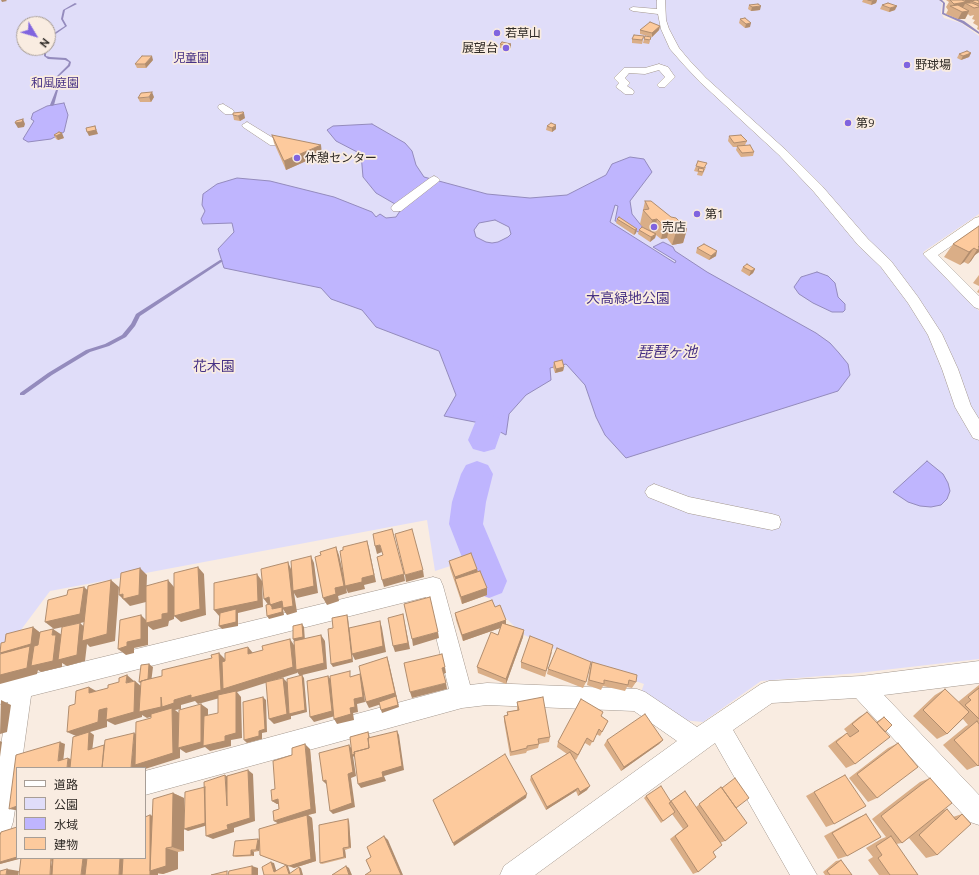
<!DOCTYPE html>
<meta charset="utf-8">
<style>
body{margin:0}
#map{position:relative;width:979px;height:875px;overflow:hidden;background:#f9ece1;font-family:Ubuntu,"Noto Sans JP",sans-serif}
canvas{display:block}
.legend{position:absolute;left:16px;top:767px;width:130px;height:92px;box-sizing:border-box;background:#f9ece1;border:1px solid #a89e96;margin:0;padding:5px 7px;list-style:none;font-size:12px;color:#2e2925}
.legend li{display:flex;align-items:center;gap:8px;height:20px}
.legend b{width:20px;border:1px solid #a89e96}
.north{position:absolute;left:16px;top:16px;width:40px;height:40px;box-sizing:border-box;background:#f9ece1;border:1px solid #a89e96;border-radius:50%;rotate:128deg;font-size:11px;font-weight:700;line-height:16px;text-align:center;color:#2e2925}
.north::after{content:'';display:block;margin:auto;width:14px;height:18px;background:#8064df;clip-path:polygon(50% 0,100% 100%,50% 72%,0 100%)}
</style>
<div id="map">
<canvas width="979" height="875"></canvas>
<ul class="legend">
<li><b style="height:5px;background:#fff"></b>道路</li>
<li><b style="height:11px;background:#e0ddf9"></b>公園</li>
<li><b style="height:11px;background:#bfb5fe"></b>水域</li>
<li><b style="height:11px;background:#fdca9d"></b>建物</li>
</ul>
<div class="north">N</div>
</div>
<script>
const g = document.querySelector('canvas').getContext('2d');
g.lineJoin = 'round';
function paint(path, color) {
  g.fillStyle = color;
  g.fill(path, 'evenodd');
}
function shape(rows) {
  const path = new Path2D();
  for (const r of rows) {
    path.moveTo(r[0], r[1]);
    for (let i = 2; i < r.length; i += 2) path.lineTo(r[i], r[i + 1]);
  }
  return path;
}
function strokePath(path, color, width, dash) {
  g.strokeStyle = color;
  g.lineWidth = width;
  g.lineCap = dash ? 'butt' : 'round';
  g.setLineDash(dash || []);
  g.stroke(path);
}
function drawText(font, color, halo, rows, align = 'center') {
  g.font = font + ' Ubuntu,"Noto Sans JP",sans-serif';
  g.lineWidth = 3.5;
  g.setLineDash([]);
  g.textBaseline = 'middle';
  g.strokeStyle = halo;
  g.fillStyle = color;
  for (const [text, x, y, turn = 0] of rows) {
    g.save();
    g.translate(x, y);
    g.rotate((+turn || 0) * Math.PI / 180);
    g.textAlign = isNaN(turn) ? turn : align;
    if (halo) g.strokeText(text, 0, 0);
    g.fillText(text, 0, 0);
    g.restore();
  }
}
const green = shape([
 [0,0,939,0,942,3,941,13,944,18,961,23,979,36,979,214,923,252,979,311,979,659,858,673,761,681,703,722,682,720,640,695,644,684,587,664,522,634,492,604,475,558,435,571,427,520,50,591,0,658],
 [24,24,48,24,48,48,24,48]
]);
const water = shape([
 [64,103,68,115,64,132,51,139,28,142,23,139,34,121,31,119,33,113,47,106,64,103],
 [372,124,405,143,412,151,416,165,424,177,487,194,530,198,567,195,606,175,612,164,630,157,644,159,652,172,630,201,632,214,644,229,638,232,621,222,615,221,618,206,615,205,610,222,675,263,676,261,653,247,663,242,673,247,675,251,707,272,816,333,830,343,839,353,848,364,850,375,838,391,626,458,605,435,596,417,585,385,566,364,550,368,551,380,526,395,509,414,506,435,485,424,444,416,456,395,439,351,376,327,362,310,331,299,321,288,224,268,218,249,234,232,232,223,203,224,201,219,205,211,202,205,203,194,217,184,237,178,270,181,334,197,372,212,376,217,380,214,386,218,396,217,400,211,392,207,395,204,376,193,363,177,361,154,336,141,327,130,333,126,372,124],
 [495,220,509,227,511,234,508,237,498,242,492,243,486,242,476,237,474,230,479,223,495,220],
 [817,272,828,276,835,283,838,297,845,304,845,310,843,312,832,312,813,303,799,294,794,287,801,277,817,272],
 [927,461,943,474,948,483,950,491,947,499,941,505,931,507,920,506,908,502,893,492,927,461]
]);
const stream = shape([
 [939,0,942,0,945,3,944,13,964,21,979,32,979,34,962,23,942,14,943,3,939,0],
 [75,3,77,4,65,10,63,19,67,26,50,38,54,45,46,52,46,56,50,57,66,58,71,62,70,66,57,78,58,90,54,105,52,106,50,105,56,90,55,78,68,65,69,62,65,60,48,59,44,56,44,52,52,45,48,37,65,26,61,19,63,10,75,3],
 [220,260,221,260,223,261,140,316,135,326,126,337,109,346,90,352,52,375,24,395,20,395,20,393,48,373,86,350,105,344,122,335,131,324,136,314,220,260]
]);
const river = shape([
 [488,414,499,418,503,426,495,449,484,452,473,449,468,440,477,418,488,414],
 [477,461,488,465,493,474,486,502,483,524,507,581,502,593,489,598,476,593,449,524,452,502,461,474,466,465,477,461]
]);
const minor = shape([
 [657,0,665,0,666,20,669,29,679,48,690,61,706,78,787,151,822,186,868,239,891,261,918,297,942,334,958,369,971,406,979,419,979,440,973,438,955,407,942,369,928,335,908,303,881,267,858,245,814,192,779,155,700,82,684,65,670,49,661,29,658,14,633,11,629,9,633,7,657,9,657,0],
 [659,64,668,67,675,77,665,87,659,87,657,85,665,77,659,70,645,74,629,73,625,78,630,83,627,86,633,90,634,92,633,94,625,94,616,87,619,83,614,78,624,68,645,68,659,64],
 [223,104,233,110,234,112,233,114,225,114,219,109,218,107,219,105,223,104],
 [247,122,278,141,280,143,278,145,270,145,243,127,242,125,247,122],
 [434,176,438,178,440,180,438,182,401,211,393,211,391,208,393,205,430,178,434,176],
 [979,217,979,227,938,255,979,296,979,309,974,307,923,254,975,218,979,217],
 [654,484,689,497,772,514,779,516,781,522,779,528,772,530,688,513,648,497,645,492,648,487,654,484],
 [433,577,440,579,443,586,470,685,487,683,637,689,645,692,697,727,761,684,769,681,861,676,979,661,979,683,884,695,979,795,979,825,970,822,856,698,772,703,733,730,817,875,790,875,715,743,535,875,500,875,504,866,677,741,634,711,487,705,462,708,145,795,145,771,449,689,426,597,31,696,21,768,17,768,17,796,13,822,10,831,0,834,0,751,8,702,0,704,0,682,433,577]
]);
const wall = shape([
 [863,0,877,0,876,3,871,5,862,2],
 [946,0,973,0,977,1,979,0,979,30,977,29,978,26,973,23,975,20,972,19,974,15,970,16,968,14,965,19,958,19,946,14,948,10,946,7,949,2],
 [749,5,760,10,751,11,748,9],
 [882,5,895,10,889,12,880,9],
 [740,19,750,27,745,28,739,23],
 [660,26,659,30,652,37,640,34,640,30],
 [645,36,650,41,649,44,643,43],
 [632,39,643,40,642,44,632,43],
 [500,44,511,44,511,48,508,49,500,48],
 [971,53,969,57,961,60,957,58,959,54],
 [153,60,146,68,137,68,135,64],
 [154,97,151,102,140,102,138,98],
 [233,115,245,118,240,121,234,120],
 [556,125,556,129,552,132,546,130,547,126],
 [54,135,64,138,58,140,56,139],
 [272,135,322,154,286,170,274,143],
 [729,136,747,141,745,145,754,152,753,156,741,157,736,150,737,147,733,147,728,141],
 [696,166,706,167,702,176,697,175,698,172,694,171],
 [645,201,687,229,683,243,672,245,667,238,661,239,656,235,655,238,650,242,638,234,639,230,644,228,640,224],
 [617,219,637,229,636,233,634,235,616,223],
 [979,226,979,252,975,255,971,261,968,264,964,262,960,265,944,257,953,244],
 [697,248,716,256,709,260,696,253],
 [743,267,755,269,753,273,749,276,741,271],
 [979,275,979,286,973,283],
 [979,289,979,293,977,292],
 [554,362,564,367,563,371,555,373,553,367],
 [449,561,477,569,478,571,487,595,462,604,450,568],
 [495,607,506,624,524,630,523,637,506,684,478,673,477,667,498,635,500,628,463,641,456,620,455,613],
 [552,652,545,677,521,668,521,662],
 [592,662,636,682,632,688,627,687,625,691,603,686,601,690,587,685,590,668],
 [548,669,586,682,583,688,547,674],
 [979,685,979,765,967,770,943,745,966,726,968,725,963,719,947,734,937,739,913,716,935,695,945,689,958,702],
 [517,702,550,737,549,742,539,744,538,748,527,751,526,753,510,756,504,721,504,716,507,715,507,712,517,710],
 [867,712,876,722,884,717,885,732,855,764,846,768,828,746,839,738,847,733,850,736,844,729,859,717],
 [601,716,608,721,600,736,596,734,590,746,585,743,576,760,574,759,587,790,578,796,576,791,546,810,530,780,531,776,567,754,557,747,558,742],
 [607,740,663,740,659,744,621,771,604,745],
 [898,743,877,798,868,802,849,778,888,748],
 [310,749,316,813,308,815,312,818,316,861,294,868,260,855,260,846,259,851,254,852,254,856,236,857,233,856,260,840,278,823,279,809,279,804,277,804,272,801,275,789,292,755],
 [845,775,834,824,826,827,806,796],
 [930,778,943,810,947,809,953,817,962,814,937,855,926,858,909,838,902,843,896,844,918,875,879,875,868,860,873,857,866,848,881,839,886,837,872,819,920,782],
 [721,787,736,808,725,841,720,843,698,872,693,874,670,839,683,829,672,814,661,823,644,798,646,796,696,807],
 [173,793,184,798,184,851,178,852,178,869,163,874,21,858,0,864,0,835,17,858,145,858,150,815,152,816],
 [866,814,847,856,838,859,824,836,857,818],
 [348,819,349,821,351,848,345,850,346,858,322,864,320,863],
 [841,860,852,875,825,875,823,872,836,861]
]);
const shadedWall = shape([
 [1,0,6,0,7,1,2,2],
 [876,0,877,0,876,3,871,5,872,1],
 [965,0,973,0,972,1,971,1,970,3,965,4,962,9,952,7,954,4,964,2],
 [761,6,760,10,751,11,752,7],
 [897,6,895,10,889,12,890,8],
 [969,11,965,19,958,19,962,12],
 [751,23,750,27,745,28,746,24],
 [660,26,659,30,652,37,652,33],
 [511,44,511,48,508,49,508,45],
 [971,53,969,57,961,60,963,56],
 [152,56,153,60,146,68,145,64],
 [152,92,154,97,151,102,149,97],
 [244,113,245,118,240,121,238,116],
 [23,119,25,124,24,127,18,128,15,123],
 [556,125,556,129,552,132,552,128],
 [95,126,98,134,89,136,87,132],
 [62,133,64,138,58,140,56,136],
 [321,145,322,154,286,170,284,161],
 [657,219,654,233,649,234,652,220],
 [670,225,667,238,661,239,664,226],
 [637,229,636,233,634,235,635,230],
 [687,229,683,243,672,245,676,232],
 [656,234,655,238,650,242,651,237],
 [979,246,979,252,975,255,971,261,968,264,977,250,976,250],
 [974,248,964,262,960,265,969,252],
 [717,251,716,256,709,260,711,256],
 [755,269,753,273,749,276,751,271],
 [564,367,563,371,555,373,556,369],
 [367,541,369,548,376,582,364,585,365,589,348,593,346,588,347,593,338,596,339,601,327,605,323,598,335,588,336,547,339,555,346,586,362,578],
 [380,545,382,552,377,554,375,546],
 [311,556,314,563,318,593,297,598,294,593,297,612,287,615,283,609,284,615,269,619,267,616,274,613,264,599,269,597,282,601,288,562,291,569],
 [198,567,204,574,206,615,181,622,174,616],
 [140,568,147,575,146,602,130,606,119,595,123,594],
 [477,569,478,577,455,579,455,584,455,577],
 [423,570,424,577,406,582,405,575],
 [257,574,262,581,263,607,238,613,238,626,222,629,219,626,220,617,214,610],
 [404,574,405,581,384,587,382,580],
 [111,580,119,587,115,641,90,647,87,644,85,661,67,666,62,663,62,667,41,672,38,670,37,674,0,684,0,675,10,659,0,653,33,627,42,634,52,635,53,629,62,635,80,623,88,630],
 [168,580,174,587,174,619,169,621,168,626,153,630,148,626,148,645,134,648,134,653,126,655,118,649,127,642,141,615,148,622,162,614],
 [84,587,92,594,89,621,54,629,45,622],
 [487,588,487,595,462,604,461,597],
 [403,614,410,649,395,652,393,646],
 [347,615,348,618,353,662,333,667,331,664],
 [506,620,506,626,463,641,462,635],
 [380,621,382,628,386,652,355,660,352,654],
 [302,624,304,627,305,641,295,643,293,639],
 [524,630,523,637,506,684,506,679],
 [438,632,439,638,413,646,412,639],
 [321,635,325,641,327,669,302,675,304,678,307,712,292,716,291,716,291,719,274,724,269,719,283,678,288,683,300,676,297,672,297,673,237,692,241,697,242,738,231,740,231,746,210,751,205,747,186,753,180,749,180,758,145,769,145,768,140,767,140,768,131,768,134,733,142,737,168,712,147,718,142,715,142,717,115,725,107,721,107,727,90,732,94,735,92,752,88,750,76,736,67,732,99,710,135,681,142,687,161,697,174,700,219,653,225,659,227,688,290,639,294,645],
 [227,693,229,695,225,736,208,745,208,709,201,704,180,748,179,713,175,710,181,709,181,705,195,701,198,704,227,696],
 [248,647,253,653,248,654],
 [387,657,389,663,399,707,382,713,381,710,397,699,369,708,366,702],
 [149,664,153,667,151,683,143,685,139,682],
 [445,667,446,673,443,674,442,668],
 [360,674,363,680,365,702,357,704,358,712,353,713,354,720,337,724,334,719,350,708,354,699],
 [127,675,134,681,126,683],
 [328,676,332,681,335,716,314,722,310,717],
 [446,683,447,689,412,698,410,692],
 [89,687,98,692,89,693],
 [263,697,266,700,267,732,262,733,262,739,247,743,244,740,259,731],
 [1,700,11,705,7,732,0,734],
 [397,731,399,735,404,770,384,776,386,781,361,788,358,784,382,772],
 [368,732,369,734,372,752,354,757,353,756,356,776,351,778,355,807,333,814,330,811,348,774,349,745,352,749],
 [663,740,659,744,621,771,624,767],
 [0,741,2,742,0,757],
 [60,742,65,744,63,763,58,761],
 [305,744,310,749,316,813,308,815,312,818,316,861,294,868,289,866,279,824,274,821,311,809],
 [68,758,73,760,72,768,67,768],
 [248,770,253,774,255,821,234,828,234,832,213,839,206,836,227,825],
 [225,775,231,779,227,806],
 [326,780,327,785,323,781],
 [590,786,587,790,578,796,580,792],
 [205,787,208,825,188,831,184,829],
 [578,788,576,791,546,810,547,807],
 [173,793,184,798,184,851,172,847],
 [527,794,526,798,454,846,453,843],
 [278,799,283,803,277,804,272,801],
 [17,806,17,810,15,810,9,809],
 [150,815,158,818,166,848,178,852,178,869,163,874,158,873,158,875,149,875],
 [348,819,349,821,351,848,349,847],
 [384,836,388,840,403,875,401,875],
 [258,839,260,841,259,851,256,850],
 [343,848,345,850,346,858,344,857],
 [251,850,254,852,254,856,251,855],
 [17,857,17,858,23,858,0,864,0,862],
 [52,858,63,858,61,875,50,875],
 [83,858,93,858,92,875,81,875],
 [120,858,129,858,128,875,119,875],
 [271,862,274,863,277,873,274,872],
 [286,865,288,866,291,875,289,874],
 [252,866,258,868,258,875,252,875],
 [346,866,349,868,352,875,349,875],
 [299,867,301,868,303,875,301,875],
 [7,869,19,871,18,875,6,875]
]);
const building = shape([
 [868,0,876,0,872,1,868,0],
 [950,0,962,0,966,2,954,4,950,0],
 [976,0,979,1,979,4,971,1,976,0],
 [888,3,897,6,890,8,882,5,888,3],
 [965,3,972,3,979,6,979,7,974,8,965,3],
 [758,4,761,6,752,7,749,5,758,4],
 [958,5,969,11,962,12,950,6,958,5],
 [745,18,751,23,746,24,740,19,745,18],
 [650,22,660,26,652,33,640,30,650,22],
 [634,35,644,36,642,40,632,39,634,35],
 [645,36,651,37,650,40,644,39,645,36],
 [502,42,511,44,508,45,500,44,502,42],
 [967,51,971,53,963,56,959,54,967,51],
 [142,56,152,56,145,64,135,64,142,56],
 [152,92,149,97,138,98,141,93,152,92],
 [243,112,244,113,238,116,233,115,233,113,243,112],
 [23,119,22,122,15,123,16,121,23,119],
 [551,123,556,125,552,128,547,126,551,123],
 [95,126,96,130,87,132,86,128,95,126],
 [59,132,62,133,56,136,54,135,59,132],
 [272,135,321,145,284,161,272,135],
 [741,135,747,141,734,143,729,136,741,135],
 [750,145,754,152,742,153,737,146,750,145],
 [698,161,707,163,704,168,696,166,698,161],
 [699,168,704,169,703,172,698,171,699,168],
 [645,201,651,201,671,217,676,218,687,229,676,232,670,225,664,226,657,219,652,220,643,210,649,209,645,201],
 [619,217,637,229,635,230,617,219,619,217],
 [979,226,979,246,978,247,979,247,979,249,977,250,974,248,969,252,953,244,979,226],
 [642,227,656,234,651,237,639,230,642,227],
 [704,244,717,251,711,256,697,248,704,244],
 [747,264,755,269,751,271,743,267,747,264],
 [562,360,564,367,556,369,554,362,562,360],
 [392,529,404,574,382,580,377,557,383,555,380,545,375,546,373,534,392,529],
 [412,529,423,570,405,575,395,534,412,529],
 [367,541,374,575,362,578,362,582,345,586,340,551,343,550,343,547,367,541],
 [336,547,344,586,335,588,336,594,323,598,315,557,321,555,320,552,336,547],
 [471,553,477,569,455,577,449,561,471,553],
 [311,556,314,586,293,591,291,561,311,556],
 [288,562,293,606,283,608,282,601,270,605,269,597,264,599,261,569,288,562],
 [198,567,200,609,174,616,174,573,198,567],
 [140,568,139,595,123,599,123,594,119,595,121,573,140,568],
 [480,571,487,588,461,597,455,579,480,571],
 [257,574,258,601,214,610,214,583,257,574],
 [111,580,107,634,82,641,88,586,111,580],
 [168,580,168,613,162,614,162,619,146,623,146,586,168,580],
 [84,587,80,614,45,622,48,600,67,595,68,590,84,587],
 [430,597,438,632,412,639,404,604,430,597],
 [492,600,495,607,500,605,506,620,462,635,455,613,492,600],
 [270,604,272,607,272,609,282,607,282,612,267,616,266,605,270,604],
 [236,609,236,622,219,626,220,613,236,609],
 [403,614,408,643,393,646,388,618,403,614],
 [141,615,141,639,127,642,127,646,118,649,120,620,141,615],
 [347,615,352,659,331,664,328,629,333,628,332,618,347,615],
 [380,621,383,646,352,654,349,628,380,621],
 [80,623,77,655,58,660,62,627,80,623],
 [502,623,524,630,506,679,477,667,491,632,498,635,502,623],
 [302,624,303,637,293,639,293,626,302,624],
 [33,627,31,644,0,653,1,643,5,642,6,634,33,627],
 [53,629,52,635,56,635,53,661,31,666,34,646,38,645,40,632,53,629],
 [321,635,324,663,296,670,294,641,321,635],
 [530,636,553,645,546,671,521,662,530,636],
 [290,639,293,667,223,689,222,662,225,661,225,653,248,647,248,654,263,650,262,646,290,639],
 [30,646,27,668,0,675,0,654,30,646],
 [557,648,591,662,586,682,548,669,557,648],
 [219,653,221,690,191,698,191,695,174,700,174,703,162,707,161,697,161,707,139,712,141,681,162,676,162,670,212,658,211,655,219,653],
 [442,654,445,667,442,668,446,683,410,692,404,663,442,654],
 [387,657,395,693,366,702,359,666,387,657],
 [592,662,637,675,636,682,629,680,628,685,604,680,604,684,589,680,592,662],
 [149,664,148,679,139,682,141,665,149,664],
 [350,671,350,677,360,674,363,697,354,699,355,707,350,708,351,714,334,719,330,676,350,671],
 [127,675,126,683,135,681,134,712,106,720,107,708,99,710,98,722,67,732,69,706,75,704,76,691,89,687,89,693,108,688,108,685,119,682,119,678,127,675],
 [302,675,305,710,289,714,287,679,302,675],
 [328,676,332,711,310,717,307,681,328,676],
 [283,678,287,714,269,719,266,682,283,678],
 [979,688,979,719,965,705,971,700,968,697,979,688],
 [945,689,969,712,947,734,923,710,945,689],
 [236,691,236,733,225,736,225,741,203,746,204,716,218,713,218,695,236,691],
 [396,696,398,705,381,710,379,702,396,696],
 [263,697,265,729,259,731,259,736,244,740,243,702,263,697],
 [543,697,550,737,538,739,539,744,527,746,527,748,511,752,504,716,508,715,507,712,519,710,517,702,543,697],
 [581,699,603,712,601,716,608,721,602,732,599,729,593,742,587,738,578,755,558,742,581,699],
 [201,704,201,742,178,748,179,710,201,704],
 [172,708,173,753,135,765,136,722,151,718,151,714,172,708],
 [867,712,890,737,855,764,836,742,847,733,850,737,859,731,852,724,867,712],
 [645,714,663,740,624,767,607,740,645,714],
 [884,717,892,725,885,732,877,723,884,717],
 [977,721,979,724,979,765,978,766,954,740,977,721],
 [397,731,402,766,382,772,383,777,358,784,354,752,369,748,368,738,397,731],
 [89,732,88,750,104,745,102,768,70,768,73,737,89,732],
 [368,732,369,738,368,738,369,748,354,752,355,754,352,755,350,737,368,732],
 [134,733,131,768,102,768,105,740,134,733],
 [60,742,58,761,68,758,67,768,17,768,17,806,9,809,16,755,60,742],
 [898,743,918,767,877,798,857,774,898,743],
 [305,744,311,809,274,821,273,811,279,809,278,799,272,801,271,790,275,789,273,761,292,755,292,748,305,744],
 [349,745,353,772,348,774,352,803,330,811,326,780,323,781,319,753,349,745],
 [570,752,590,786,580,792,578,788,547,807,531,776,570,752],
 [505,754,527,794,453,843,433,800,505,754],
 [248,770,250,818,227,825,228,829,206,836,204,782,225,775,227,806,227,776,248,770],
 [845,775,866,806,834,824,814,792,845,775],
 [735,778,749,798,736,808,722,788,735,778],
 [930,778,952,803,902,843,881,816,930,778],
 [661,786,671,802,669,803,675,812,663,821,646,796,661,786],
 [205,787,205,823,184,829,185,792,205,787],
 [721,787,747,823,725,841,699,804,721,787],
 [685,791,722,845,713,852,716,857,698,872,675,836,688,826,671,801,685,791],
 [173,793,172,847,166,848,166,866,150,871,153,799,173,793],
 [947,809,956,820,962,814,971,824,937,855,919,835,947,809],
 [866,814,881,837,847,856,832,833,866,814],
 [150,815,150,875,122,875,123,858,145,858,145,817,150,815],
 [307,815,311,859,289,866,260,855,259,829,307,815],
 [348,819,349,847,343,848,344,857,320,863,319,825,348,819],
 [17,827,17,857,0,862,0,835,1,832,17,827],
 [384,836,401,875,365,875,371,871,366,860,371,857,367,847,384,836],
 [891,836,918,875,890,875,878,858,882,855,876,846,891,836],
 [258,839,256,850,251,850,251,855,233,856,235,841,258,839],
 [21,858,51,858,50,875,19,875,21,858],
 [53,858,83,858,81,875,52,875,53,858],
 [87,858,120,858,119,875,85,875,87,858],
 [841,860,852,875,830,875,827,871,841,860],
 [271,862,274,872,286,865,289,874,299,867,301,875,264,875,262,867,271,862],
 [252,866,252,875,228,875,229,871,252,866],
 [346,866,349,875,332,875,346,866],
 [7,869,6,875,0,875,0,871,7,869],
 [227,871,227,875,211,875,227,871]
]);
const markers = [
 [497,33,4,"#8064df"],
 [506,48,4,"#8064df"],
 [907,65,4,"#8064df"],
 [848,123,4,"#8064df"],
 [297,158,4,"#8064df"],
 [697,214,4,"#8064df"],
 [654,227,4,"#8064df"]
];
const farPoinames = [
 ["若草山",505,33],
 ["展望台",498,48,"right"],
 ["野球場",915,65],
 ["第9",856,123],
 ["休憩センター",305,158],
 ["第1",705,214],
 ["売店",662,227]
];
const farParknames = [
 ["児童園",191,58],
 ["和風庭園",55,83]
];
const parkNames = [
 ["大高緑地公園",628,298],
 ["花木園",214,366]
];
const waterNames = [
 ["琵琶ヶ池",667,352]
];
paint(green, '#e0ddf9');
paint(water, '#bfb5fe');
strokePath(water, '#948bbd', 1);
paint(stream, '#948bbd');
paint(river, '#bfb5fe');
strokePath(minor, '#a4988e', 1);
paint(minor, '#fff');
paint(wall, '#daae87');
paint(shadedWall, '#b18d6e');
paint(building, '#fdca9d');
strokePath(building, '#b18d6e', 1);
for (const [x, y, r, color] of markers) {
  const dot = new Path2D();
  dot.arc(x, y, r, 0, 2 * Math.PI);
  g.fillStyle = color;
  g.fill(dot);
  strokePath(dot, '#f9ece1', 1.5);
}
drawText('12px', '#2e2925', '#f9ece1', farPoinames, 'left');
drawText('12px', '#473285', '#f9ece1', farParknames);
drawText('14px', '#473285', '#f9ece1', parkNames);
drawText('italic 15px', '#463083', '#f9ece1', waterNames);
</script>
